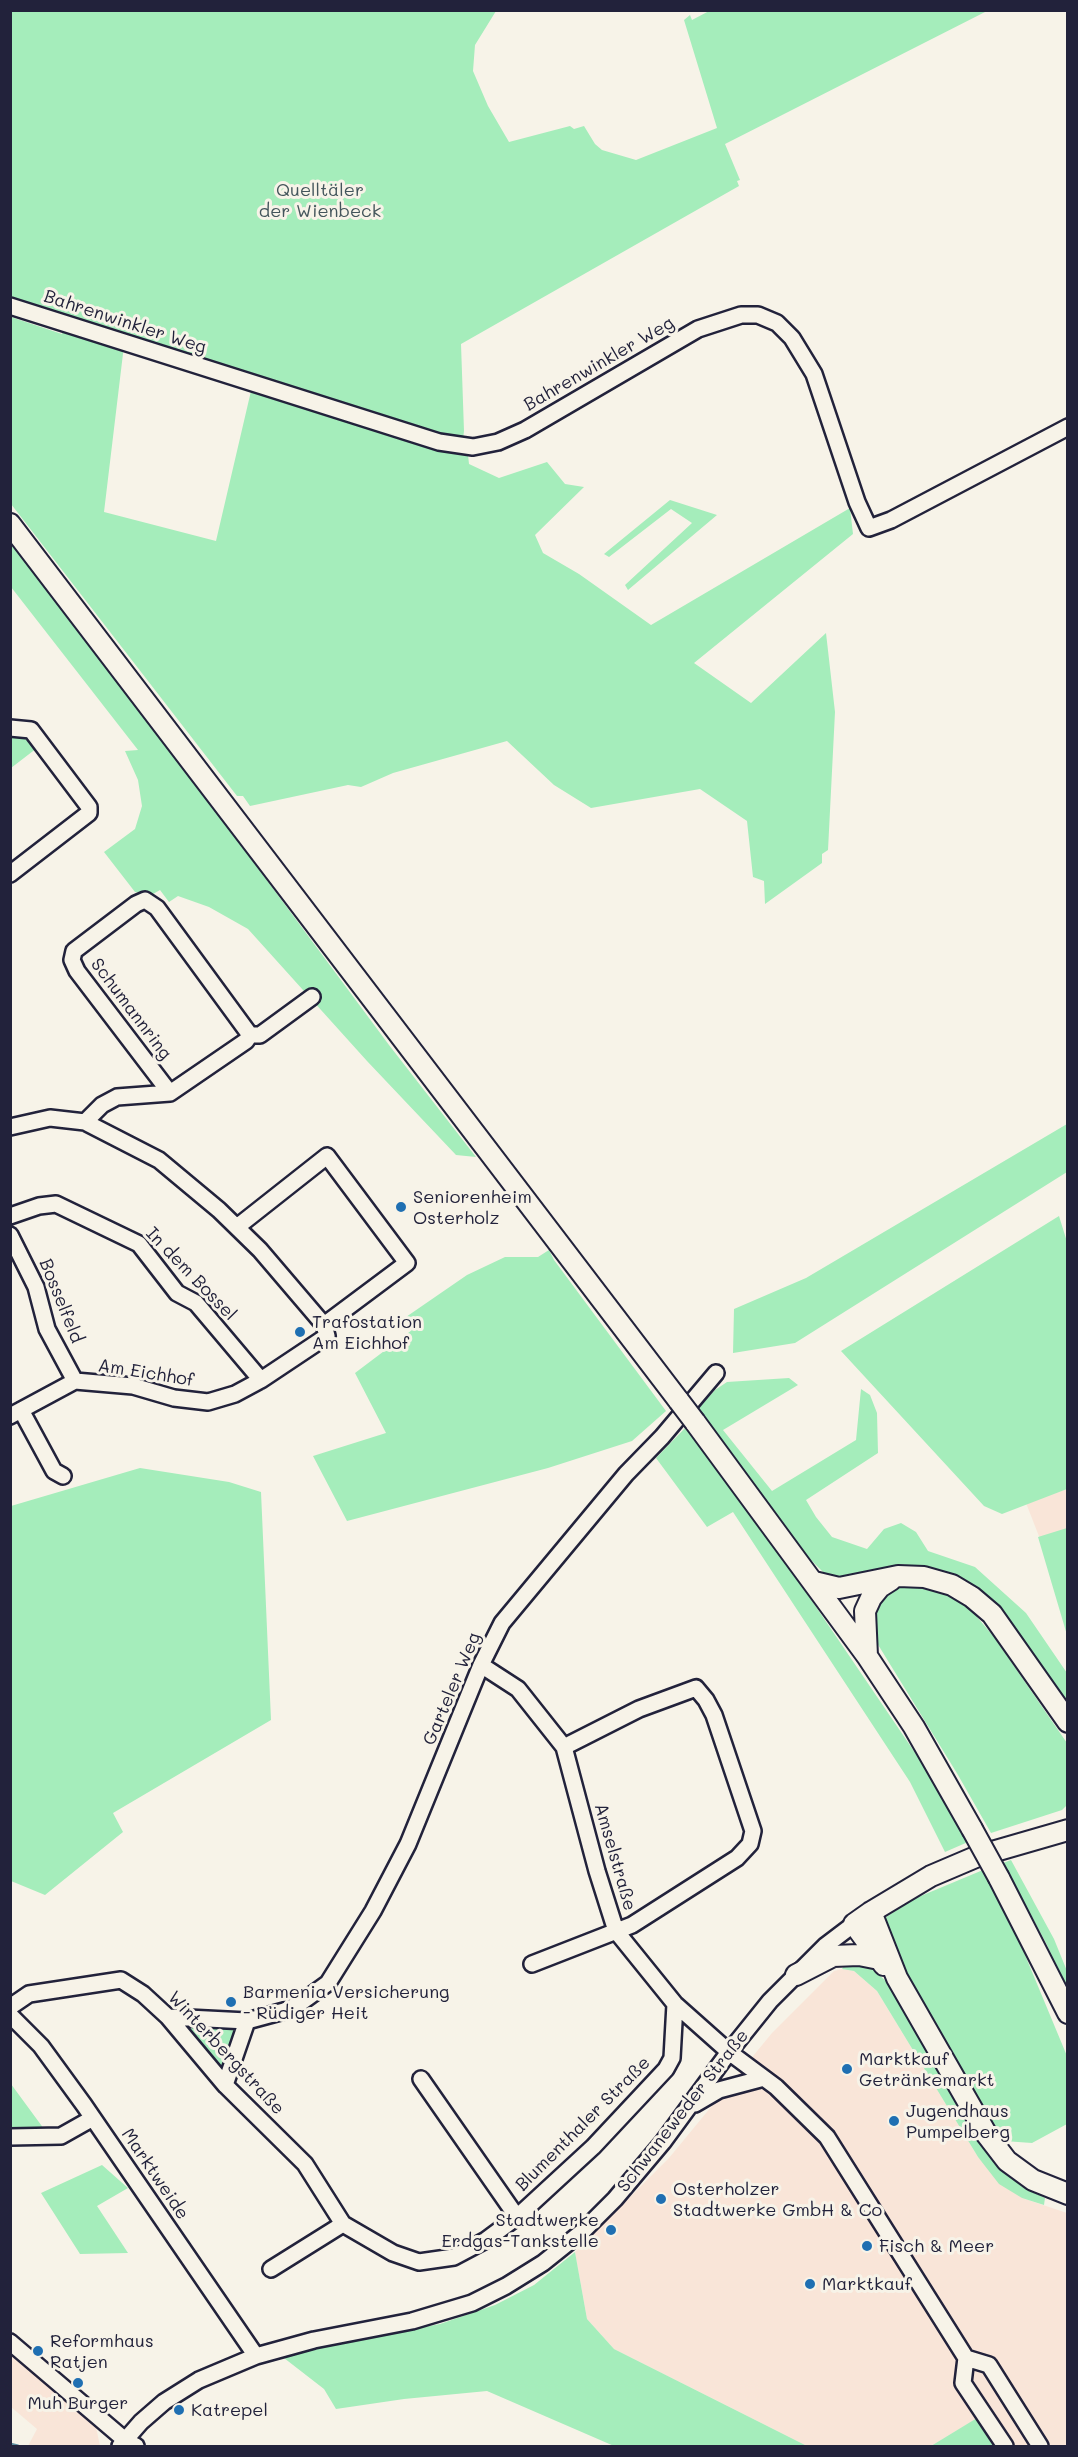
<!DOCTYPE html>
<meta charset="utf-8">
<style>
body{margin:0}
#map{position:relative;width:1078px;height:2457px;overflow:hidden;background:#f7f3e8;font-family:Mali,sans-serif}
canvas{display:block}
.frame{position:absolute;inset:0;border:12px solid #22223b;pointer-events:none}
</style>
<div id="map">
<canvas width="1078" height="2457"></canvas>
<div class="frame"></div>
</div>
<script>
const g = document.querySelector('canvas').getContext('2d');
g.lineJoin = 'round';
function paint(path, color) {
  g.fillStyle = color;
  g.fill(path, 'evenodd');
}
function shape(rows) {
  const path = new Path2D();
  for (const r of rows) {
    path.moveTo(r[0], r[1]);
    for (let i = 2; i < r.length; i += 2) path.lineTo(r[i], r[i + 1]);
  }
  return path;
}
function strokePath(path, color, width, dash) {
  g.strokeStyle = color;
  g.lineWidth = width;
  g.lineCap = dash ? 'butt' : 'round';
  g.setLineDash(dash || []);
  g.stroke(path);
}
function drawText(font, color, halo, rows, align = 'center') {
  g.font = font + ' Mali,sans-serif';
  g.lineWidth = 6;
  g.setLineDash([]);
  g.textBaseline = 'middle';
  g.strokeStyle = halo;
  g.fillStyle = color;
  for (const [text, x, y, turn = 0] of rows) {
    g.save();
    g.translate(x, y);
    g.rotate((+turn || 0) * Math.PI / 180);
    g.textAlign = isNaN(turn) ? turn : align;
    if (halo) g.strokeText(text, 0, 0);
    g.fillText(text, 0, 0);
    g.restore();
  }
}
const built = shape([
 [1067,1489,1067,1608,1026,1503],
 [842,1969,854,1971,877,1991,978,2157,1022,2198,1067,2213,1067,2446,993,2446,976,2419,931,2446,807,2446,614,2349,587,2319,575,2252,669,2158,772,2033,834,1971],
 [10,2350,87,2416,96,2427,100,2446,28,2446,37,2429,11,2407]
]);
const green = shape([
 [711,10,987,11,725,144,740,180,737,181,739,186,461,344,464,431,463,439,460,439,455,453,468,455,469,464,499,478,547,462,565,484,584,487,535,535,543,553,579,574,651,625,850,508,853,534,694,663,751,703,826,633,835,712,828,850,822,854,822,863,765,904,764,881,753,877,747,821,700,789,591,808,554,785,507,741,393,773,361,787,348,785,250,806,243,796,237,796,11,504,11,317,62,334,65,315,11,298,10,11,496,11,475,45,473,71,488,106,509,142,570,126,574,129,584,126,595,144,602,150,636,160,717,128,684,20,690,15,692,20],
 [125,337,260,379,258,394,251,391,216,541,104,512],
 [670,500,717,515,628,590,625,585,692,523,671,509,609,557,604,554],
 [10,543,160,736,389,1045,476,1157,456,1155,367,1061,248,929,209,907,178,896,169,902,160,890,153,894,135,892,104,852,135,829,142,806,138,780,125,751,138,750,11,587],
 [11,735,28,736,37,748,11,768],
 [1067,1124,1067,1172,795,1343,733,1353,734,1309,806,1278],
 [1059,1216,1068,1245,1067,1489,1002,1514,984,1506,841,1351],
 [549,1250,554,1260,666,1411,632,1441,548,1468,347,1521,313,1456,386,1433,355,1373,412,1330,406,1317,467,1275,505,1257,538,1257],
 [789,1378,798,1385,723,1430,772,1491,856,1440,861,1389,870,1395,877,1413,878,1453,806,1500,816,1517,832,1537,867,1549,884,1529,901,1523,916,1532,928,1551,975,1567,1026,1613,1067,1673,1067,1706,1024,1641,1001,1612,928,1568,900,1564,837,1580,825,1574,802,1551,696,1411,715,1390,727,1382],
 [686,1427,795,1576,922,1763,968,1842,945,1852,910,1782,733,1512,707,1527,656,1458],
 [140,1468,229,1482,261,1492,271,1720,113,1813,123,1832,45,1895,11,1881,11,1506],
 [1067,1528,1068,1528,1067,1635,1038,1537],
 [895,1588,918,1588,941,1592,966,1604,994,1637,1067,1743,1067,1805,1062,1810,991,1833,958,1775,877,1643,872,1624,878,1602],
 [1011,1860,1054,1939,1067,1971,1067,1991,1047,1945,1003,1863],
 [983,1870,1008,1914,1067,2056,1067,2124,1032,2143,1004,2141,986,2115,894,1949,885,1927,886,1917,916,1898],
 [848,1960,865,1962,888,1983,974,2134,997,2164,1021,2186,1045,2198,1044,2205,1022,2198,999,2184,978,2157,877,1991,854,1971,842,1969],
 [192,2026,240,2026,220,2072,188,2033],
 [11,2084,44,2129,11,2128],
 [102,2165,128,2188,97,2206,128,2253,80,2254,41,2193],
 [575,2252,587,2319,614,2349,807,2446,614,2446,487,2391,404,2399,336,2409,324,2389,284,2358,312,2348,440,2324,495,2305,534,2285],
 [977,2418,993,2446,931,2446]
]);
const stream = shape([
 [10,2444,18,2446]
]);
const minor = shape([
 [10,306,439,442,473,447,498,442,525,430,698,329,741,315,758,315,777,323,792,338,814,374,857,502,869,528,891,520,1068,427],
 [10,728,31,730,89,807,89,813,10,874],
 [170,1093,77,971,72,960,74,951,136,904,145,900,157,908,250,1035],
 [85,1122,102,1105,117,1097,170,1093,246,1041,250,1035,260,1035,312,997],
 [10,1127,50,1118,85,1122,159,1160,219,1210,260,1250,324,1325,327,1336,261,1380,235,1394,208,1402,174,1398,133,1386,75,1381,10,1416],
 [10,1216,39,1206,56,1204,139,1244,177,1293,196,1303,261,1380],
 [237,1227,327,1156,407,1263,324,1325],
 [10,1235,36,1287,47,1329,75,1381],
 [21,1410,54,1471,63,1476],
 [481,1665,518,1689,564,1747,597,1871,616,1931,675,2004,729,2052,776,2087,827,2137,966,2358,963,2383,1005,2446],
 [532,1964,632,1925,737,1858,750,1844,753,1831,714,1715,706,1700,696,1688,639,1709,564,1747],
 [10,2007,29,1994,121,1980,143,1994,168,2017,225,2085,305,2164,343,2224,393,2253,419,2262,454,2257,486,2240,517,2217,593,2147,666,2069,672,2058,675,2004],
 [10,2015,41,2046,84,2105,256,2356],
 [168,2017,247,2021,284,2011,299,2004,328,1983,373,1911,408,1844,481,1665,502,1623,626,1474,662,1437,716,1373],
 [421,2079,517,2217],
 [225,2085,247,2021],
 [695,2104,719,2090,764,2078],
 [10,2137,61,2136,93,2118],
 [271,2269,343,2224],
 [10,2342,125,2440,136,2446],
 [966,2358,989,2365,1040,2446],
 [120,2446,141,2422,164,2402,199,2380,256,2356,314,2340,412,2321,472,2303,506,2286,543,2263,583,2231,615,2199,663,2142,729,2052,770,2001,825,1946,854,1924]
]);
const major = shape([
 [10,524,679,1401],
 [695,1422,867,1656,914,1727,972,1829],
 [814,1582,839,1588,898,1576,924,1577,952,1585,972,1597,992,1614,1068,1722],
 [867,1656,865,1611,871,1598,880,1587,891,1580],
 [999,1878,1068,2013],
 [871,1912,897,1978,987,2135,1007,2161,1033,2180,1068,2194],
 [884,1965,854,1924,871,1912,931,1876,978,1856,1068,1830],
 [796,1975,833,1956,859,1955,879,1959]
]);
const majorBridge = shape([
 [679,1401,695,1422],
 [972,1829,999,1878]
]);
const markers = [
 [401,1207,6,"#1f6fb2"],
 [300,1332,6,"#1f6fb2"],
 [231,2002,6,"#1f6fb2"],
 [847,2069,6,"#1f6fb2"],
 [894,2121,6,"#1f6fb2"],
 [661,2199,6,"#1f6fb2"],
 [611,2230,6,"#1f6fb2"],
 [867,2246,6,"#1f6fb2"],
 [810,2284,6,"#1f6fb2"],
 [38,2351,6,"#1f6fb2"],
 [78,2383,6,"#1f6fb2"],
 [179,2410,6,"#1f6fb2"]
];
const parkNames = [
 ["Quelltäler",320,190],
 ["der Wienbeck",320,211]
];
const streetNames = [
 ["Bahrenwinkler Weg",125,322,18],
 ["Bahrenwinkler Weg",599,364,-30],
 ["Schumannring",131,1009,53],
 ["In dem Bossel",191,1274,46],
 ["Bosselfeld",61,1301,68],
 ["Am Eichhof",146,1373,9],
 ["Garteler Weg",452,1689,-67],
 ["Amselstraße",615,1857,74],
 ["Winterbergstraße",226,2053,47],
 ["Schwaneweder Straße",683,2111,-52],
 ["Blumenthaler Straße",583,2124,-45],
 ["Marktweide",155,2174,56]
];
const poiNames = [
 ["Seniorenheim",413,1197],
 ["Osterholz",413,1218],
 ["Trafostation",312,1322],
 ["Am Eichhof",312,1343],
 ["Barmenia Versicherung",243,1992],
 ["- Rüdiger Heit",243,2013],
 ["Marktkauf",859,2059],
 ["Getränkemarkt",859,2080],
 ["Jugendhaus",906,2111],
 ["Pumpelberg",906,2132],
 ["Osterholzer",673,2189],
 ["Stadtwerke GmbH & Co",673,2210],
 ["Stadtwerke",599,2220,"right"],
 ["Erdgas-Tankstelle",599,2241,"right"],
 ["Fisch & Meer",879,2246],
 ["Marktkauf",822,2284],
 ["Reformhaus",50,2341],
 ["Ratjen",50,2362],
 ["Muh Burger",78,2403,"center"],
 ["Katrepel",191,2410]
];
paint(built, '#f9e5d8');
paint(green, '#a5edbb');
strokePath(stream, '#5e8e9f', 3);
strokePath(minor, '#22223b', 20);
strokePath(major, '#22223b', 24);
strokePath(minor, '#f7f3e8', 15);
strokePath(major, '#f7f3e8', 20);
strokePath(majorBridge, '#22223b', 24, []);
strokePath(majorBridge, '#f7f3e8', 20);
for (const [x, y, r, color] of markers) {
  const dot = new Path2D();
  dot.arc(x, y, r, 0, 2 * Math.PI);
  g.fillStyle = color;
  g.fill(dot);
  strokePath(dot, '#f7f3e8', 2);
}
drawText('18px', '#43555b', '#f7f3e8', parkNames);
drawText('18px', '#22223b', '#f7f3e8', streetNames);
drawText('18px', '#22223b', '#f7f3e8', poiNames, 'left');
</script>
